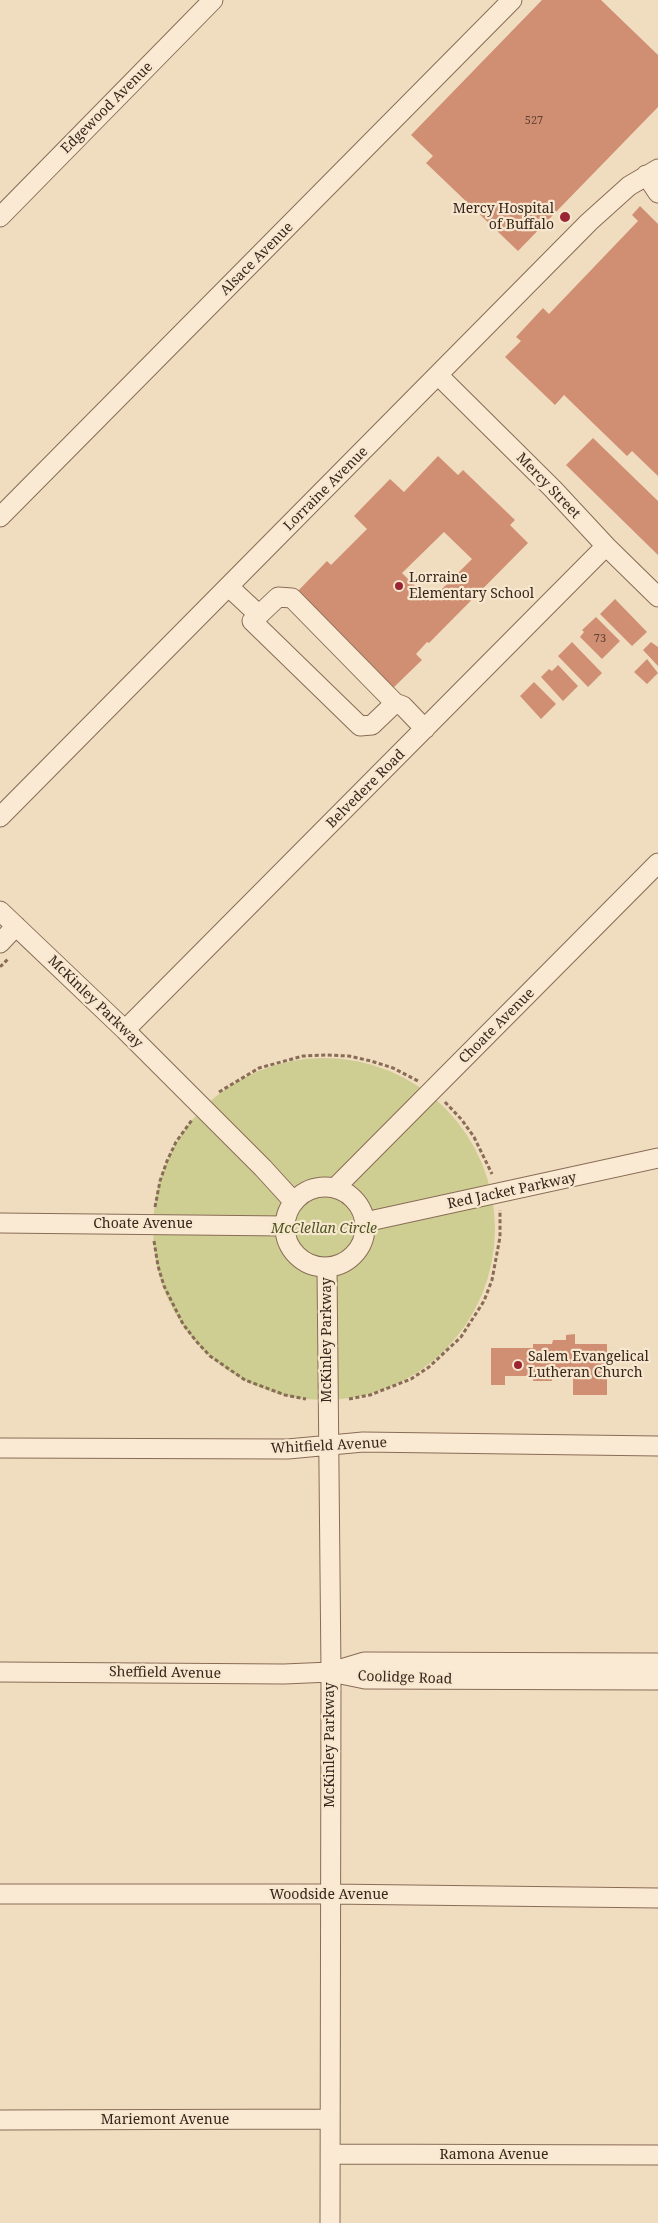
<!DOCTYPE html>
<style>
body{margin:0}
canvas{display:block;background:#f0dcbf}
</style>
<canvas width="658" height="2223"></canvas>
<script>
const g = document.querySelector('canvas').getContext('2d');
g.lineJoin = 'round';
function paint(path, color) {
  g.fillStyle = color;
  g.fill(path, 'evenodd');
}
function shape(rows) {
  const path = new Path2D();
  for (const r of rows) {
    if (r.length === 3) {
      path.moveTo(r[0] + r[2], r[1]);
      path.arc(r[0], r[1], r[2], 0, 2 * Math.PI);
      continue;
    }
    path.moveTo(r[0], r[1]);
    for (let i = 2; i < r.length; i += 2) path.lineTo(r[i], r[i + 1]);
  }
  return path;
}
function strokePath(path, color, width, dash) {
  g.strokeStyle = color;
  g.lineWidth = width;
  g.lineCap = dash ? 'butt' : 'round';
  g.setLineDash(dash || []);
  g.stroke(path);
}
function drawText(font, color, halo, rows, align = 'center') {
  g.font = font + ' "Noto Serif",serif';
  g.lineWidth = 4.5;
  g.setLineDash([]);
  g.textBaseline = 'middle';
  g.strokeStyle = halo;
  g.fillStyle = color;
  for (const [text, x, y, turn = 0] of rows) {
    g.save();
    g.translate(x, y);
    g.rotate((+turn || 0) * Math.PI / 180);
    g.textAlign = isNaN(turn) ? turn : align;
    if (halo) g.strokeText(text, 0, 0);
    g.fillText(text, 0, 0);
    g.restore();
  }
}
const green = shape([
 [324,1229,171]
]);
const building = shape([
 [542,0,601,0,658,55,658,107,518,251,426,163,433,156,411,135],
 [640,206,658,224,658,476,632,451,627,456,564,395,555,405,505,357,521,341,516,337,543,308,549,314,638,221,632,215],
 [593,438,658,501,658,555,566,465],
 [438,456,458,475,463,470,515,520,510,525,528,543,429,643,427,642,416,654,422,660,393,688,296,593,327,561,331,565,367,529,354,516,390,479,404,492],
 [444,532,472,559,430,601,402,573],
 [615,599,647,632,632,646,600,614],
 [596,617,620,641,602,659,580,637,584,632,582,630],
 [572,642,602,673,588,687,558,656],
 [651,642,658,647,658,666,643,650],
 [647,659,658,673,647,684,634,672],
 [558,665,578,686,563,701,541,677,549,669,552,671],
 [534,682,556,704,541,719,520,696],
 [575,1334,575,1344,607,1344,607,1395,573,1395,573,1376,552,1376,552,1381,533,1381,533,1376,505,1376,505,1385,491,1385,491,1348,533,1348,533,1344,552,1344,553,1340,566,1340,566,1335]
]);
const path = shape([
 [0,965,1,966,9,958],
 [219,1092,259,1068,303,1056,326,1055,349,1056,371,1061,393,1068,418,1081],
 [445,1102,462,1120,474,1137,492,1174],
 [155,1207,160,1181,167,1161,176,1142,192,1120],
 [154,1241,158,1266,164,1286,183,1324,196,1341,210,1356,245,1380,285,1395,306,1399],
 [349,1399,370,1395,411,1379,429,1367,461,1337,484,1301,492,1280,500,1237,500,1210]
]);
const minor = shape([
 [646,175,658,193],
 [0,217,213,0],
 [438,375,553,489,606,546,658,597],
 [0,517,512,0],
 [229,587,259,615,252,621,360,726,372,725,395,703,403,706,425,729],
 [259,615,278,597,292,598,395,703],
 [0,817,589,222,629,186,658,169],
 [0,911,125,1030,263,1168,294,1202],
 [0,943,16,926],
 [125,1030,606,546],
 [325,1227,40],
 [335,1188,658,863],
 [365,1222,658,1158],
 [0,1223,285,1226],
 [327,1268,331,1672,330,2223],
 [0,1448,288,1449,363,1442,658,1446],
 [334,1671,364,1662,658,1663],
 [0,1672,284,1674,331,1672,365,1679,658,1680],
 [0,1894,330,1894,658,1898],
 [0,2120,330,2119],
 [330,2154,658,2155]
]);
const markers = [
 [565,217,6,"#9b2432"],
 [399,586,5,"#9b2432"],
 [518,1365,5,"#9b2432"]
];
const numberNames = [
 ["527",534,121],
 ["73",600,639]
];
const streetNames = [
 ["Edgewood Avenue",107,108,-45],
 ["Alsace Avenue",257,259,-45],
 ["Mercy Street",548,486,46],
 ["Lorraine Avenue",326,489,-45],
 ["Belvedere Road",366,789,-45],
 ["McKinley Parkway",95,1002,44],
 ["Choate Avenue",497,1026,-45],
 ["Red Jacket Parkway",512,1191,-12],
 ["Choate Avenue",143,1224],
 ["McKinley Parkway",327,1340,-90],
 ["Whitfield Avenue",329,1446,-3],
 ["Sheffield Avenue",165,1673,1],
 ["Coolidge Road",405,1678,2],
 ["McKinley Parkway",330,1745,-90],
 ["Woodside Avenue",329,1895],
 ["Mariemont Avenue",165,2120],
 ["Ramona Avenue",494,2155]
];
const poiNames = [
 ["Mercy Hospital",554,209,"right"],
 ["of Buffalo",554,225,"right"],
 ["Lorraine",409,578],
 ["Elementary School",409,594],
 ["Salem Evangelical",528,1357],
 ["Lutheran Church",528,1373]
];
const parkNames = [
 ["McClellan Circle",324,1229]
];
paint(green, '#cece93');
paint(building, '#d08f73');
strokePath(minor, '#896c56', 21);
strokePath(path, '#896c56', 3, [4, 2.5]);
strokePath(minor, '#faead3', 19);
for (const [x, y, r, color] of markers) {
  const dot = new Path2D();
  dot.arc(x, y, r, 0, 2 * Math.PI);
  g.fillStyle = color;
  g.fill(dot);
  strokePath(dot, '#f7e7cf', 2);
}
drawText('11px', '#5e4032', null, numberNames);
drawText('14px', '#38261c', '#f7e7cf', streetNames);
drawText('14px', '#38261c', '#f7e7cf', poiNames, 'left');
drawText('italic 14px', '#4e5621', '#f7e7cf', parkNames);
</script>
